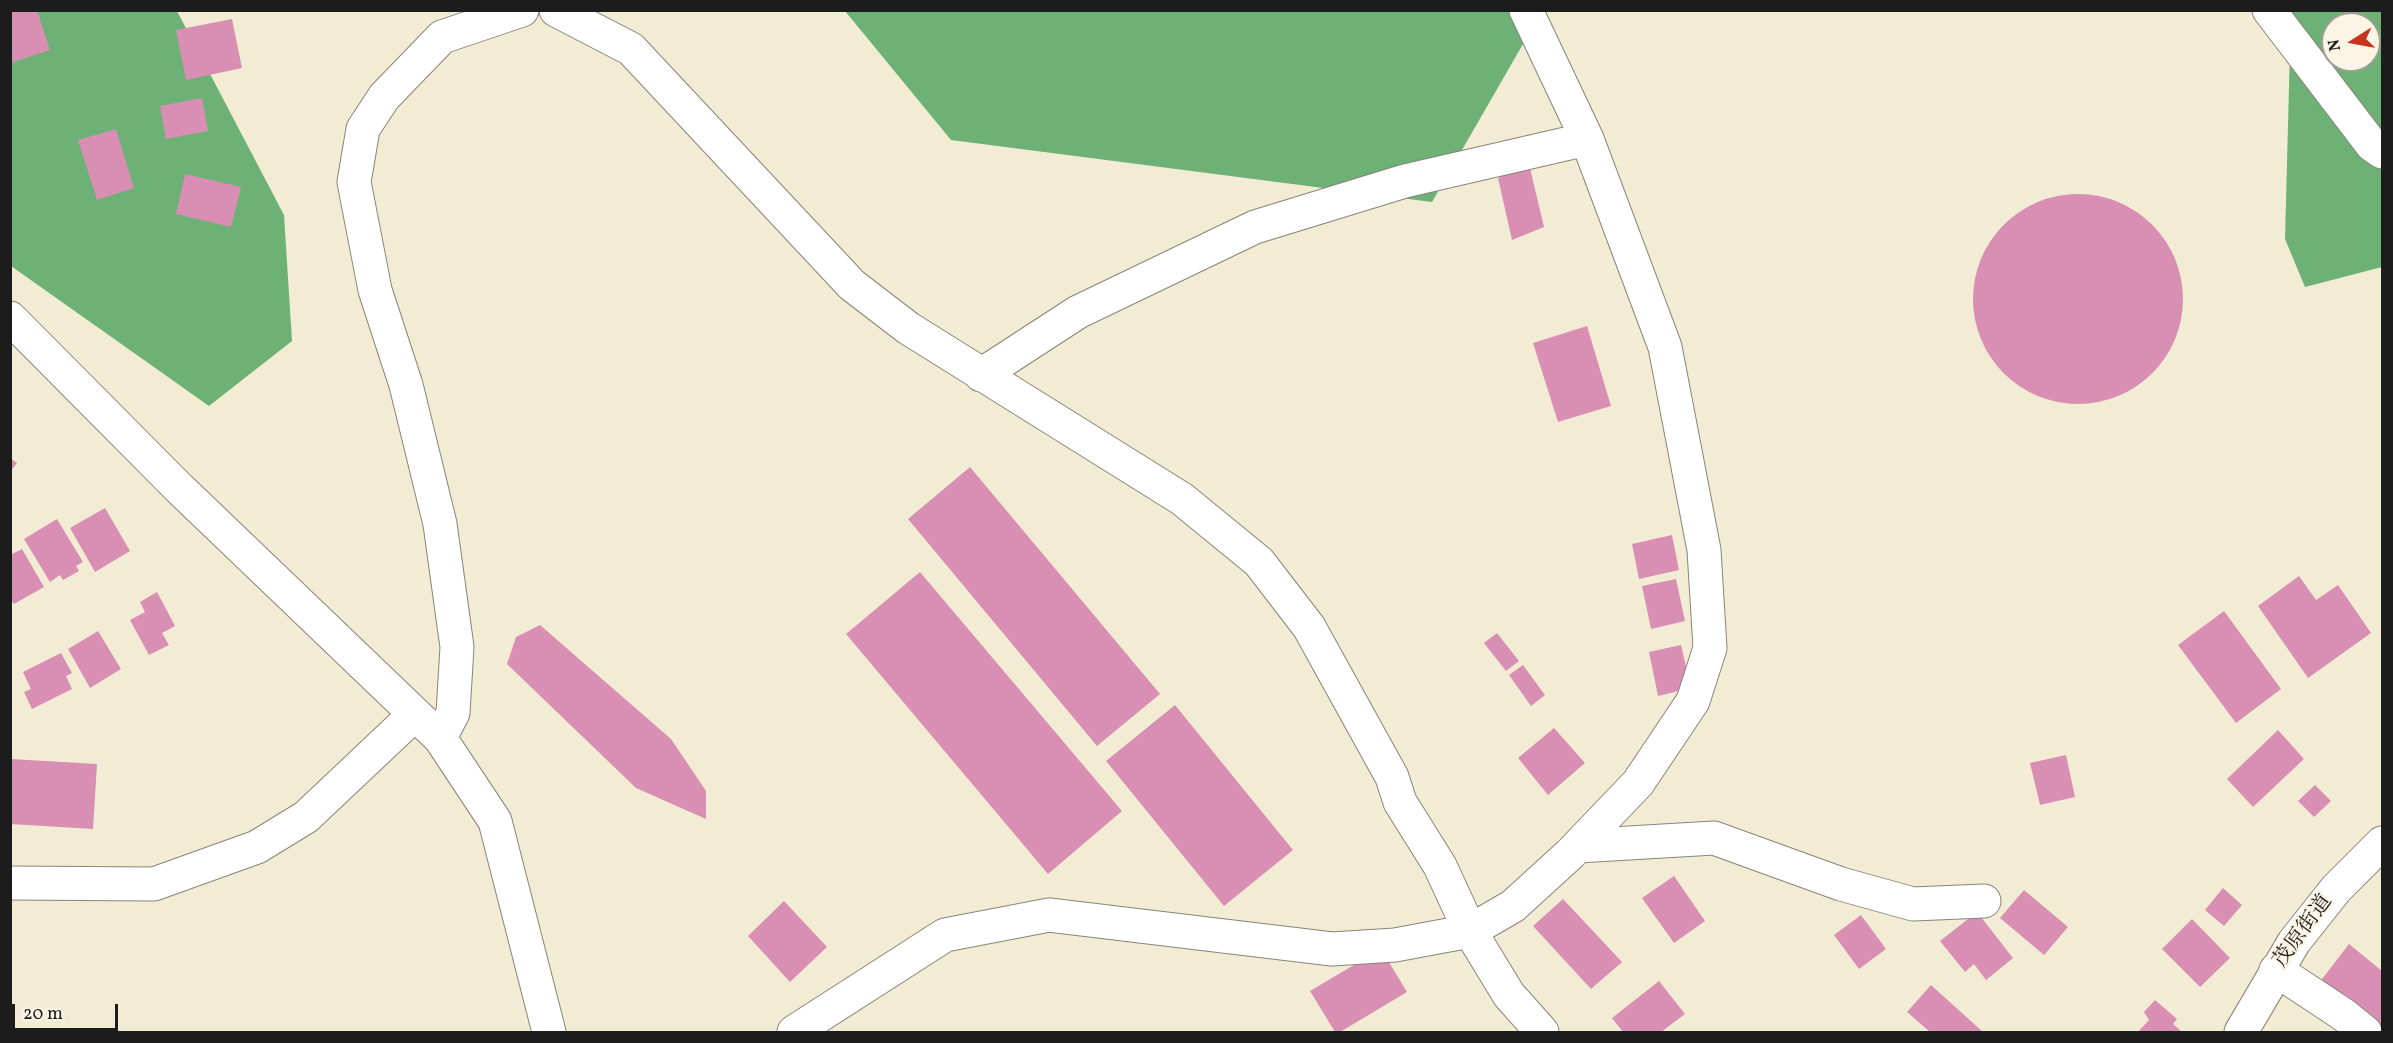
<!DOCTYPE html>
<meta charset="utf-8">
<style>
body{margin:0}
#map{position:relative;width:2393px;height:1043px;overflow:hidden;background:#f3ecd4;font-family:Vollkorn,serif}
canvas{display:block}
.frame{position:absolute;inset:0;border:12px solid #1c1c1c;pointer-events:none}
.north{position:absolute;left:2321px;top:12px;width:60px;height:60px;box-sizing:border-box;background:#fcf5e5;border:2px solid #a29e95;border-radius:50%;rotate:259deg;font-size:16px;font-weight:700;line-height:24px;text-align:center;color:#1c1c1c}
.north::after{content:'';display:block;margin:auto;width:21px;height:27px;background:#c8321e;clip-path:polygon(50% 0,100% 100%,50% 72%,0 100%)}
.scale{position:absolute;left:12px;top:1004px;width:106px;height:27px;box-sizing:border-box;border:3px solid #1c1c1c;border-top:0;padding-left:8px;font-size:18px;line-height:21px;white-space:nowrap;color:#1c1c1c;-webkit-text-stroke:4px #fcf5e5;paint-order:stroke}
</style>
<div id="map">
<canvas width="2393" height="1043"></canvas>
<div class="frame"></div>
<div class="north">N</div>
<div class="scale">20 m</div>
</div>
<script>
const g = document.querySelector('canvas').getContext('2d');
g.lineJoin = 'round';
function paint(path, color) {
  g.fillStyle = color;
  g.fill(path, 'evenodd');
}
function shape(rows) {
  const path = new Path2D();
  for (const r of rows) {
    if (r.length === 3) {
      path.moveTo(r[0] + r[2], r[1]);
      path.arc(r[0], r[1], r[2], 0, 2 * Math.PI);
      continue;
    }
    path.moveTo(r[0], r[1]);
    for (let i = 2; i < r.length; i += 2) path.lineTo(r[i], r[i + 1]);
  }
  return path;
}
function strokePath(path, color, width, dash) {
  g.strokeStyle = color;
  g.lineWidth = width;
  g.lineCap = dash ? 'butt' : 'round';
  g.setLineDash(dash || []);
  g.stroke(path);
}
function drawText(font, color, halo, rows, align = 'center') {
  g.font = font + ' Vollkorn,"Noto Serif JP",serif';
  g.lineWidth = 4.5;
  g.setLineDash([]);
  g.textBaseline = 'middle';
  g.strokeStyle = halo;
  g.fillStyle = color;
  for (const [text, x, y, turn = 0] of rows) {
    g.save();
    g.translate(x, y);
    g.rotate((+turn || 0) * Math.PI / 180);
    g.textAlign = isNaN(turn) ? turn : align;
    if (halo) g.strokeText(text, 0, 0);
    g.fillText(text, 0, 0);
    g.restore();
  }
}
const forest = shape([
 [11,11,177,11,284,215,292,341,209,406,11,266],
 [845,11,1542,11,1432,202,951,140],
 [2291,11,2382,11,2382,267,2305,287,2285,239],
 [2333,24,2369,24,2369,60,2333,60]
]);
const building = shape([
 [17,10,37,10,50,50,10,63,10,13],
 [232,19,242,68,186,80,176,30],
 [202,98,208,131,166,139,160,106],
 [116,129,134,188,97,200,78,140],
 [1529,164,1544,227,1512,240,1498,178],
 [185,174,241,187,231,227,176,214],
 [2078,299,105],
 [1587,326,1611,406,1558,422,1533,343],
 [10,458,17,463,10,472],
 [970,467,1160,694,1097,746,908,519],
 [105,508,130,551,95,572,70,528],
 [57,519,83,562,76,566,79,571,63,580,60,575,50,582,24,539],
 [1672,535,1679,570,1639,579,1632,544],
 [22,549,44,587,14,604,10,598,10,555],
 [920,572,1122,811,1048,874,846,634],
 [2299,576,2316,600,2338,585,2371,633,2308,678,2258,606],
 [1676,579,1685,621,1651,629,1642,586],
 [157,592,175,626,162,633,169,645,149,655,130,620,145,612,140,602],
 [2224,611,2281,689,2236,723,2178,645],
 [540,625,671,739,706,791,706,819,636,788,507,664,516,637],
 [98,631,121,669,90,688,68,649],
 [1497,633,1519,661,1506,671,1484,643],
 [1681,645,1691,688,1658,696,1649,652],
 [61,653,72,673,66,676,72,689,32,709,24,692,31,689,23,672],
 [1523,665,1545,695,1531,706,1509,675],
 [1175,705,1293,850,1224,906,1106,761],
 [1554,728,1585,763,1548,795,1518,758],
 [2278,730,2304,759,2253,807,2227,779],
 [2066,755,2075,797,2040,805,2030,763],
 [10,759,97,764,93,829,10,824],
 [2315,785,2331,801,2314,817,2298,801],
 [1674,876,1705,921,1674,943,1642,898],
 [2223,888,2242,905,2224,926,2205,910],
 [2024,890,2068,927,2044,955,2000,918],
 [1563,899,1622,962,1591,989,1533,926],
 [784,901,827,947,790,982,748,936],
 [1977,912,2013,958,1986,980,1974,964,1965,972,1940,941],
 [1861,915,1886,949,1859,969,1834,935],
 [2192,919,2230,958,2200,987,2162,949],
 [2349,944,2382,971,2382,1025,2376,1032,2316,987],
 [1381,949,1407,992,1340,1032,1335,1032,1310,991],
 [1659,981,1685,1014,1661,1032,1623,1032,1612,1018],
 [1931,985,1983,1032,1930,1032,1907,1012],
 [2155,1000,2177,1019,2173,1024,2182,1032,2138,1032,2149,1020,2144,1012]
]);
const minor = shape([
 [556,10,631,49,852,285,908,328,1182,499,1259,562,1309,627,1392,777,1400,802,1440,866,1470,931,1509,995,1542,1032],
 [2269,10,2372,145,2382,152],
 [981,375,1078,312,1255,227,1405,181,1587,139],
 [440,738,453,713,457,647,440,524,406,385,375,290,354,182,363,129,384,97,442,37,522,10],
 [1578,846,1714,838,1841,884,1913,904,1984,901],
 [10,883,154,884,257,847,306,817,414,715],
 [2276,970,2344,1015,2365,1032],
 [794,1032,945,935,1049,915,1332,949,1395,945,1470,931,1513,906,1570,854,1638,783,1693,701,1710,648,1704,550,1665,347,1587,139,1526,10]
]);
const tertiary = shape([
 [10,318,179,488,440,738,495,821,549,1032]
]);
const primary = shape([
 [2241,1032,2294,942,2336,889,2382,843]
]);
const streetNames = [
 ["茂原街道",2304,932,-54]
];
paint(forest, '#6db176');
paint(building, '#d88fb3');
strokePath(minor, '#888478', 35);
strokePath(tertiary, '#888478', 35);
strokePath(primary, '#888478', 35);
strokePath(minor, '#fff', 33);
strokePath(tertiary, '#fff', 33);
strokePath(primary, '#fff', 33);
drawText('21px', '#1c1c1c', '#fcf5e5', streetNames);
</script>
